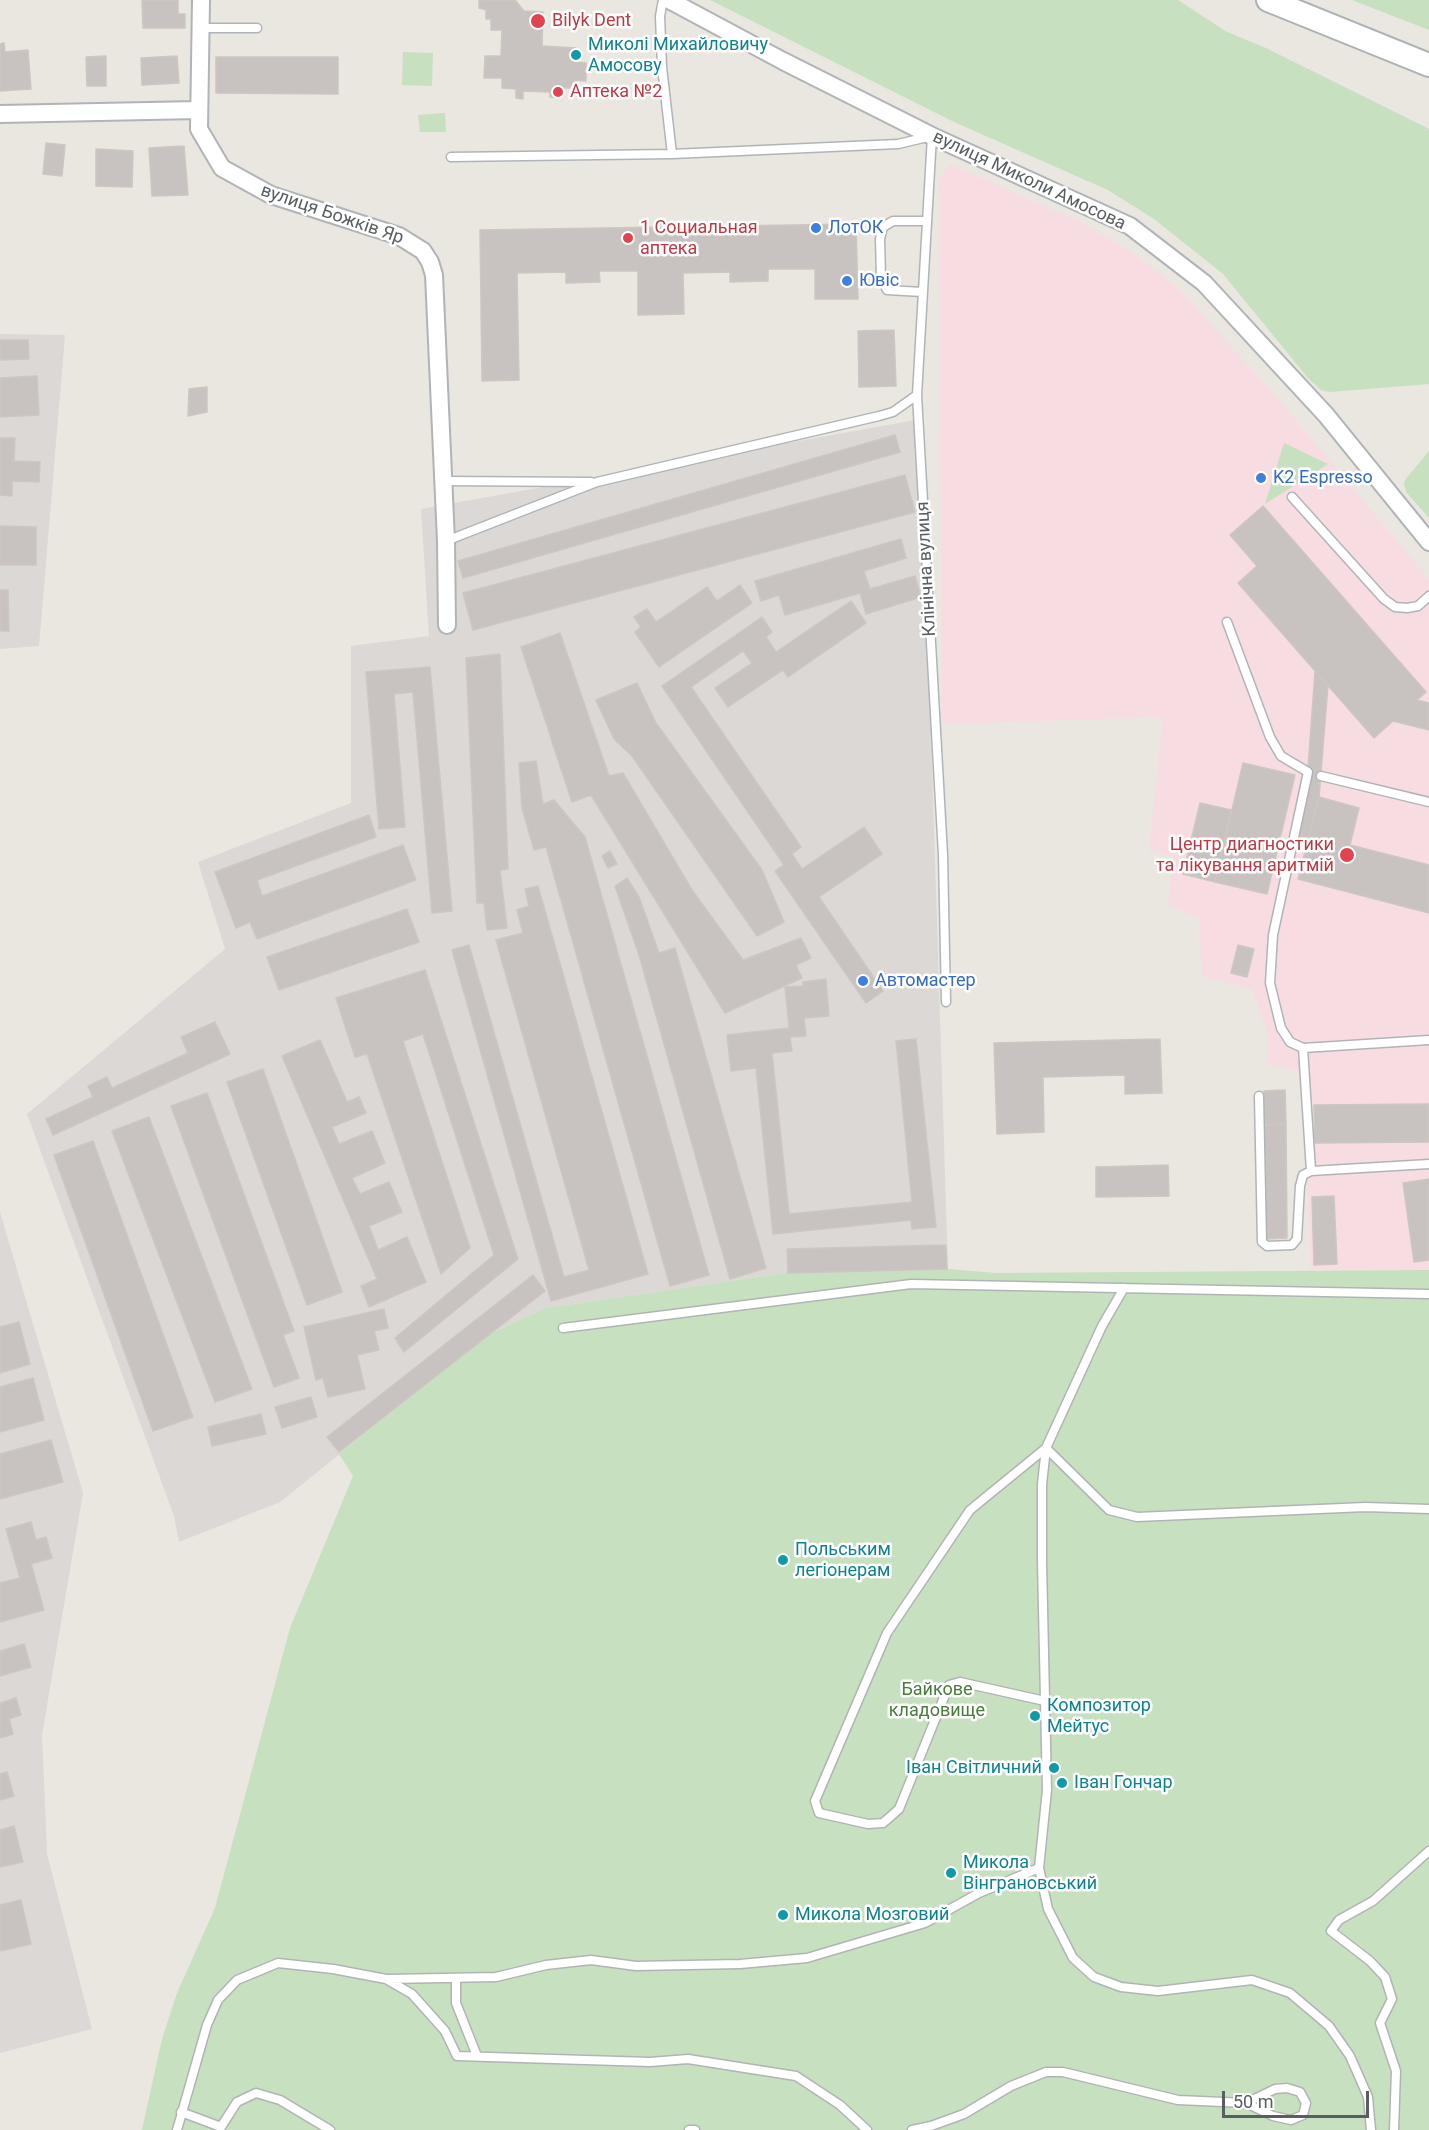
<!DOCTYPE html>
<meta charset="utf-8">
<style>
body{margin:0}
#map{position:relative;width:1429px;height:2130px;overflow:hidden;background:#eae6e0;font-family:Roboto,sans-serif}
canvas{display:block}
.scale{position:absolute;left:1222px;top:2091px;width:147px;height:27px;box-sizing:border-box;border:3px solid #595e60;border-top:0;padding-left:8px;font-size:18px;line-height:21px;white-space:nowrap;color:#595e60;-webkit-text-stroke:4px #fff;paint-order:stroke}
</style>
<div id="map">
<canvas width="1429" height="2130"></canvas>
<div class="scale">50 m</div>
</div>
<script>
const g = document.querySelector('canvas').getContext('2d');
g.lineJoin = 'round';
function paint(path, color) {
  g.fillStyle = color;
  g.fill(path, 'evenodd');
}
function shape(rows) {
  const path = new Path2D();
  for (const r of rows) {
    path.moveTo(r[0], r[1]);
    for (let i = 2; i < r.length; i += 2) path.lineTo(r[i], r[i + 1]);
  }
  return path;
}
function strokePath(path, color, width, dash) {
  g.strokeStyle = color;
  g.lineWidth = width;
  g.lineCap = dash ? 'butt' : 'round';
  g.setLineDash(dash || []);
  g.stroke(path);
}
function drawText(font, color, halo, rows, align = 'center') {
  g.font = font + ' Roboto,sans-serif';
  g.lineWidth = 5;
  g.setLineDash([]);
  g.textBaseline = 'middle';
  g.strokeStyle = halo;
  g.fillStyle = color;
  for (const [text, x, y, turn = 0] of rows) {
    g.save();
    g.translate(x, y);
    g.rotate((+turn || 0) * Math.PI / 180);
    g.textAlign = isNaN(turn) ? turn : align;
    if (halo) g.strokeText(text, 0, 0);
    g.fillText(text, 0, 0);
    g.restore();
  }
}
const industrial = shape([
 [0,334,65,335,39,646,0,649],
 [921,419,948,1269,786,1273,546,1308,488,1335,280,1502,179,1542,174,1516,27,1114,225,949,198,862,351,803,351,646,429,636,421,509],
 [0,1212,83,1493,42,1735,47,1854,92,2029,0,2053]
]);
const medical = shape([
 [950,164,1078,221,1132,252,1180,290,1272,392,1429,579,1429,1269,1311,1270,1302,1071,1268,1065,1268,1034,1252,989,1202,976,1199,919,1168,904,1173,856,1149,852,1163,717,942,724,939,181]
]);
const green = shape([
 [710,0,1178,0,1227,32,1266,48,1429,129,1429,384,1330,392,1321,390,1308,378,1223,274,1154,219,1108,190,954,122],
 [1352,0,1429,0,1429,30],
 [403,52,433,53,432,86,402,85],
 [445,113,446,132,420,132,418,115],
 [1284,443,1328,464,1265,504],
 [1429,451,1429,518,1406,492,1404,485,1405,480],
 [948,1269,996,1273,1429,1270,1429,2130,142,2130,162,2039,177,1993,215,1908,290,1628,353,1476,339,1454,488,1335,546,1308,786,1273]
]);
const building = shape([
 [142,0,178,0,178,14,185,14,185,28,143,28,142,0],
 [479,0,515,0,524,11,543,12,542,46,576,48,576,62,586,63,586,81,575,80,575,88,560,88,560,98,550,97,550,92,523,91,523,99,516,98,516,89,502,88,502,78,484,78,485,56,501,56,502,30,491,30,491,19,486,19,486,10,479,8,479,0],
 [4,43,5,52,28,50,31,89,0,91,0,44,4,43],
 [106,56,106,86,87,86,86,57,106,56],
 [177,56,179,83,142,85,141,58,177,56],
 [216,57,338,57,338,94,216,93,216,57],
 [46,143,65,145,62,176,43,174,46,143],
 [184,146,188,195,152,196,149,148,184,146],
 [96,149,133,151,132,187,96,186,96,149],
 [856,224,858,299,815,299,815,269,768,269,768,281,730,282,730,272,683,273,684,314,638,315,638,271,599,271,600,282,566,283,566,272,517,273,519,380,482,381,480,230,856,224],
 [894,330,896,386,859,387,858,331,894,330],
 [0,340,28,340,29,359,0,360,0,340],
 [37,376,39,415,0,417,0,378,37,376],
 [207,387,207,412,188,416,189,389,207,387],
 [895,435,900,452,463,578,458,561,895,435],
 [0,438,15,438,14,461,40,462,39,482,12,481,12,496,0,495,0,438],
 [905,475,915,512,473,630,463,593,905,475],
 [1263,506,1426,692,1417,700,1429,703,1429,730,1393,721,1374,738,1238,583,1257,566,1230,535,1263,506],
 [0,526,36,527,36,565,0,565,0,526],
 [901,539,906,558,864,571,870,589,915,576,921,597,866,614,860,593,785,615,779,595,761,601,755,581,901,539],
 [740,585,752,603,659,667,635,632,641,627,634,617,647,609,656,622,707,587,717,601,740,585],
 [0,590,8,590,9,631,0,631,0,590],
 [851,601,866,623,788,677,783,670,728,707,715,688,752,663,743,651,691,687,801,847,792,854,802,869,864,827,882,854,819,897,883,991,866,1003,775,871,784,865,662,686,762,617,772,632,766,637,776,652,851,601],
 [560,633,609,776,623,773,692,890,743,960,801,938,811,958,796,965,802,978,725,1013,591,795,572,802,521,647,560,633],
 [500,654,508,869,500,870,507,928,487,930,484,903,477,903,466,658,500,654],
 [430,667,452,911,432,913,413,692,394,694,405,827,379,829,366,672,430,667],
 [1315,671,1328,685,1319,797,1307,843,1295,839,1306,796,1315,671],
 [637,683,656,723,762,870,784,922,757,936,632,756,614,739,596,700,637,683],
 [536,761,543,804,554,800,585,837,709,1275,670,1286,546,847,534,850,522,808,519,763,536,761],
 [1243,763,1295,775,1267,894,1215,882,1243,763],
 [1319,797,1359,808,1350,845,1429,865,1429,913,1298,879,1319,797],
 [1200,803,1231,810,1215,882,1183,874,1200,803],
 [369,815,376,837,257,880,262,896,403,845,416,880,257,939,250,922,236,928,215,872,369,815],
 [610,851,617,864,608,868,602,856,610,851],
 [627,878,639,897,659,953,675,948,766,1268,730,1279,639,955,615,886,627,878],
 [538,886,648,1274,551,1301,452,950,469,945,564,1277,589,1270,496,940,523,933,517,910,529,906,525,889,538,886],
 [407,909,419,942,279,990,267,957,407,909],
 [1238,945,1254,949,1247,977,1231,973,1238,945],
 [425,970,518,1259,404,1352,395,1338,494,1255,423,1034,403,1041,470,1248,441,1274,367,1054,355,1057,336,998,425,970],
 [826,979,829,1016,804,1018,806,1036,790,1037,792,1051,772,1053,789,1214,912,1202,896,1041,916,1039,936,1227,912,1229,911,1220,773,1234,756,1068,731,1071,727,1035,789,1028,785,987,803,986,803,982,826,979],
 [215,1022,230,1054,53,1135,46,1119,93,1097,88,1086,107,1077,112,1088,188,1053,181,1037,215,1022],
 [1160,1039,1162,1093,1125,1094,1125,1075,1043,1077,1044,1132,997,1134,994,1043,1160,1039],
 [320,1040,347,1102,359,1097,366,1113,332,1127,339,1144,372,1131,385,1163,352,1178,360,1194,389,1182,402,1212,369,1226,378,1250,407,1237,426,1282,369,1307,361,1286,377,1279,282,1056,320,1040],
 [263,1069,342,1292,307,1305,227,1082,263,1069],
 [1285,1090,1286,1124,1265,1125,1264,1091,1285,1090],
 [207,1093,294,1331,283,1335,299,1378,274,1387,171,1106,207,1093],
 [1429,1104,1429,1142,1315,1143,1314,1105,1429,1104],
 [149,1117,252,1389,215,1402,112,1131,149,1117],
 [1286,1124,1287,1238,1267,1239,1265,1125,1286,1124],
 [93,1141,193,1417,153,1431,54,1155,93,1141],
 [1168,1165,1169,1196,1096,1197,1096,1167,1168,1165],
 [1429,1179,1429,1260,1414,1262,1403,1183,1429,1179],
 [1334,1196,1337,1264,1314,1265,1312,1197,1334,1196],
 [946,1245,947,1269,788,1273,787,1249,946,1245],
 [533,1275,545,1291,339,1452,327,1437,533,1275],
 [384,1309,388,1328,374,1331,379,1350,357,1355,365,1389,328,1397,323,1378,316,1380,304,1327,384,1309],
 [19,1322,30,1364,0,1373,0,1327,19,1322],
 [33,1378,44,1420,0,1432,0,1387,33,1378],
 [311,1397,317,1417,282,1428,275,1407,311,1397],
 [261,1414,266,1434,212,1446,208,1427,261,1414],
 [51,1440,63,1482,0,1499,0,1454,51,1440],
 [31,1522,36,1540,46,1537,52,1558,31,1564,44,1610,0,1622,0,1583,20,1578,6,1529,31,1522],
 [24,1644,31,1667,0,1676,0,1651,24,1644],
 [16,1698,21,1715,9,1719,13,1734,0,1738,0,1703,16,1698],
 [7,1772,14,1796,0,1800,0,1774,7,1772],
 [14,1826,23,1862,0,1867,0,1830,14,1826],
 [21,1900,31,1944,0,1951,0,1905,21,1900]
]);
const lane = shape([
 [663,0,660,16,662,67,672,154],
 [200,28,257,28],
 [451,157,672,154,898,144,932,136,917,395,943,855,946,1002],
 [922,292,887,290,881,278,880,239,883,227,893,221,926,221],
 [443,481,591,482],
 [1292,497,1384,599,1395,607,1407,608,1418,606,1429,596],
 [446,541,597,482,879,416,893,412,917,395],
 [1227,622,1270,737,1281,756,1308,772,1273,935,1270,983,1281,1028,1290,1042,1303,1048,1429,1040],
 [1321,776,1429,802],
 [1303,1048,1311,1171,1429,1164],
 [1259,1096,1262,1242,1267,1246,1292,1245,1297,1239,1300,1186,1303,1175,1311,1171],
 [1124,1288,1102,1326,1046,1448,1042,1484,1042,1562,1047,1790,1039,1868,1048,1909,1073,1958,1094,1977,1121,1987,1158,1991,1252,1980,1290,1993,1329,2026,1350,2056,1368,2097,1371,2130],
 [563,1328,911,1284,1429,1294],
 [1045,1701,960,1682,949,1685,899,1809,883,1823,868,1824,819,1813,815,1801,887,1633,970,1510,1046,1448,1109,1510,1137,1517,1365,1507,1429,1509],
 [388,1979,496,1977,546,1965,591,1960,636,1966,740,1964,807,1958,925,1923,979,1893,1039,1868],
 [456,1979,456,2003,477,2056],
 [181,2112,221,2127,237,2102,256,2093,280,2100,330,2130],
 [177,2130,207,2025,218,2000,237,1980,278,1963,333,1969,386,1979,412,1994,445,2031,457,2056,650,2062,688,2059,796,2076,840,2105,867,2130],
 [689,2130,695,2130],
 [912,2130,931,2126,964,2114,1011,2086,1046,2072,1063,2072,1178,2100,1246,2103,1273,2116,1291,2120,1303,2115,1306,2103,1300,2092,1287,2088,1275,2089,1246,2103],
 [1394,2130,1396,2071,1380,2023,1392,1999,1385,1977,1370,1961,1331,1931,1339,1920,1373,1901,1429,1851]
]);
const street = shape([
 [201,0,199,129,222,168,271,195,399,236,423,251,430,262,434,275,446,541,447,625],
 [669,0,783,61,932,136,1130,226,1204,283,1326,415,1429,542],
 [0,114,198,110]
]);
const secondary = shape([
 [1268,0,1429,65]
]);
const markers = [
 [538,21,8,"#e0444e"],
 [576,55,6,"#0f9aa8"],
 [558,92,6,"#e0444e"],
 [816,228,6,"#3f7fe0"],
 [628,238,6,"#e0444e"],
 [847,281,6,"#3f7fe0"],
 [1261,478,6,"#3f7fe0"],
 [1347,855,8,"#e0444e"],
 [863,981,6,"#3f7fe0"],
 [783,1560,6,"#0f9aa8"],
 [1035,1716,6,"#0f9aa8"],
 [1054,1768,6,"#0f9aa8"],
 [1062,1783,6,"#0f9aa8"],
 [951,1873,6,"#0f9aa8"],
 [783,1915,6,"#0f9aa8"]
];
const healthNames = [
 ["Bilyk Dent",552,21],
 ["Аптека №2",570,92],
 ["1 Социальная",640,228],
 ["аптека",640,249],
 ["Центр диагностики",1334,845,"right"],
 ["та лікування аритмій",1334,866,"right"]
];
const cultureNames = [
 ["Миколі Михайловичу",588,45],
 ["Амосову",588,66],
 ["Польським",795,1550],
 ["легіонерам",795,1571],
 ["Композитор",1047,1706],
 ["Мейтус",1047,1727],
 ["Іван Світличний",1042,1768,"right"],
 ["Іван Гончар",1074,1783],
 ["Микола",963,1863],
 ["Вінграновський",963,1884],
 ["Микола Мозговий",795,1915]
];
const streetNames = [
 ["вулиця Миколи Амосова",1029,181,25],
 ["вулиця Божків Яр",332,215,19],
 ["Клінічна вулиця",927,569,-93]
];
const shopNames = [
 ["ЛотОК",828,228],
 ["Ювіс",859,281],
 ["K2 Espresso",1273,478],
 ["Автомастер",875,981]
];
const parkNames = [
 ["Байкове",937,1690],
 ["кладовище",937,1711]
];
paint(industrial, '#dcd8d5');
paint(medical, '#f7dde1');
paint(green, '#c7e0bf');
paint(building, '#c8c3c0');
strokePath(building, '#cec6c0', 1.5);
strokePath(lane, '#b1b4b7', 11);
strokePath(street, '#b1b4b7', 20);
strokePath(secondary, '#adb2b5', 26);
strokePath(lane, '#fff', 8);
strokePath(street, '#fff', 16);
strokePath(secondary, '#fff', 22);
for (const [x, y, r, color] of markers) {
  const dot = new Path2D();
  dot.arc(x, y, r, 0, 2 * Math.PI);
  g.fillStyle = color;
  g.fill(dot);
  strokePath(dot, '#fff', 2);
}
drawText('18px', '#be3a42', '#fff', healthNames, 'left');
drawText('18px', '#0d838f', '#fff', cultureNames, 'left');
drawText('18px', '#595e60', '#fff', streetNames);
drawText('18px', '#366cbe', '#fff', shopNames, 'left');
drawText('18px', '#487b3c', '#fff', parkNames);
</script>
